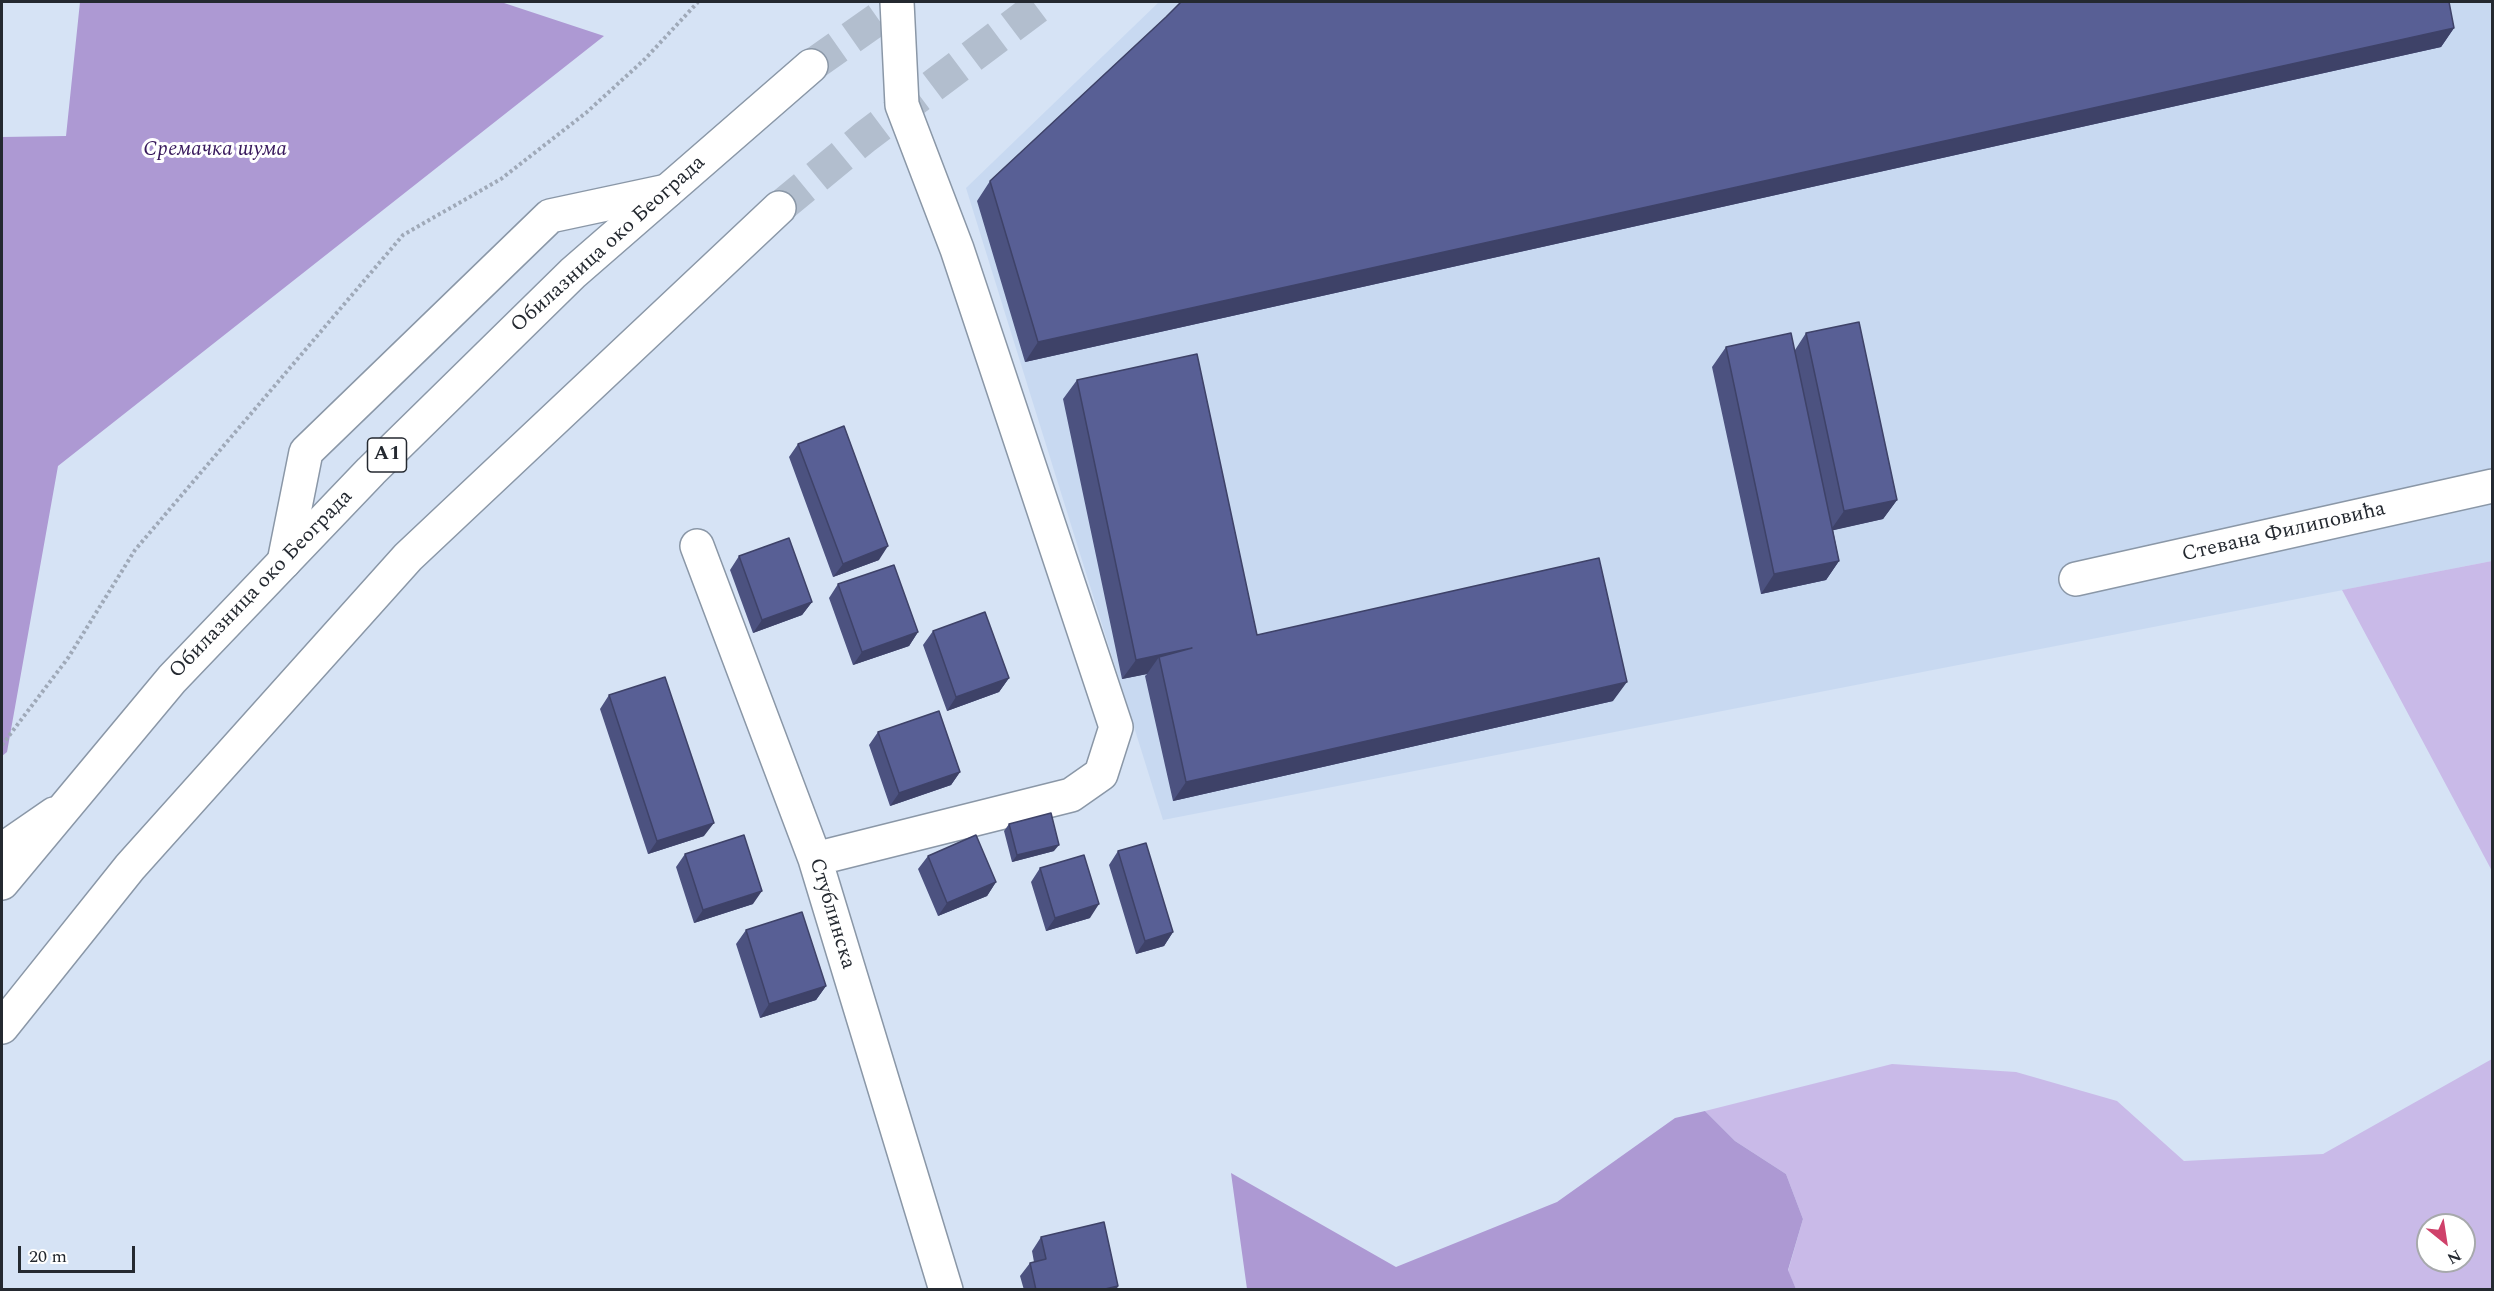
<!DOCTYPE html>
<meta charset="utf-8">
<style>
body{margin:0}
#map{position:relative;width:2494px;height:1291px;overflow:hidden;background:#d6e3f5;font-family:Spectral,serif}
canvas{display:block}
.frame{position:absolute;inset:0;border:3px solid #242930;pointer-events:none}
.north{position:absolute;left:2416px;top:1213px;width:60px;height:60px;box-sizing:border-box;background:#fff;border:2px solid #a7a9ac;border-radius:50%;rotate:150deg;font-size:16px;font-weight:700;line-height:24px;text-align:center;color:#242930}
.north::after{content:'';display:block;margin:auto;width:21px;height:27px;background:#cf416a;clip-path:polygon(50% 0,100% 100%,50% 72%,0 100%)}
.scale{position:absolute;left:18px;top:1246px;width:117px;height:27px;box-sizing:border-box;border:3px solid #242930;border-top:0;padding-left:8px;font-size:18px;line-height:21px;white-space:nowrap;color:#242930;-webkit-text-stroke:4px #fff;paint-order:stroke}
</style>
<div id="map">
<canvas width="2494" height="1291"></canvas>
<div class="frame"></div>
<div class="north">N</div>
<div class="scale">20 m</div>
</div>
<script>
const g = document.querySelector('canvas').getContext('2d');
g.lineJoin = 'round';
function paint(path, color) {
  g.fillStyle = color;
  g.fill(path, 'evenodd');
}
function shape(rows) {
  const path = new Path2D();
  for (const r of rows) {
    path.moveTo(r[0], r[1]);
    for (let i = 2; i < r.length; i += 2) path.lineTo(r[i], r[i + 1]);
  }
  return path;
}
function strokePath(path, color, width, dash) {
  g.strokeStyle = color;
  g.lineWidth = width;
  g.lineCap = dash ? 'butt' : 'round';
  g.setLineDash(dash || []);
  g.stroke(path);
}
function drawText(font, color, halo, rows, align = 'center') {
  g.font = font + ' Spectral,serif';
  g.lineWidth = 6;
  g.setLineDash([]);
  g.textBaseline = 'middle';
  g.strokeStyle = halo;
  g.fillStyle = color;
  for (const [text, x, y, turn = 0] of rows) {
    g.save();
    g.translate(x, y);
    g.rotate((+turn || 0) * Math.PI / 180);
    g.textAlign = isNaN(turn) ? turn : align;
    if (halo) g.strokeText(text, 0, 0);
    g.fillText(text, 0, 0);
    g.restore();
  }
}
const built = shape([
 [1159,2,2492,2,2492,561,1163,820,966,188]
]);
const green = shape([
 [2492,561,2492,871,2342,590],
 [2492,1059,2492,1289,1796,1289,1788,1271,1803,1219,1786,1174,1735,1141,1705,1111,1892,1064,2016,1072,2117,1101,2184,1161,2323,1154],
 [2428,1225,2464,1225,2464,1261,2428,1261]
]);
const forest = shape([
 [80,2,501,2,604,36,58,466,7,752,2,756,2,137,66,136],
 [1705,1111,1735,1141,1786,1174,1803,1219,1788,1270,1796,1289,1247,1289,1231,1173,1396,1267,1557,1202,1675,1118]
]);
const highwayTunnel = shape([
 [811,66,902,2],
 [779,208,865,137,1044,2]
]);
const path = shape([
 [2,745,68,658,135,550,403,235,501,179,587,112,645,59,698,2]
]);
const minor = shape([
 [697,546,815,859,946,1290],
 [284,562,306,452,550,216,667,191],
 [2076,579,2492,486],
 [2,850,54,814],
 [815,859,1071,795,1101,774,1116,727,957,249,902,105,897,2]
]);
const highway = shape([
 [2,883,172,679,371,471,573,273,811,66],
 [2,1027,130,867,408,557,779,208]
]);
const wall = shape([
 [2454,28,2441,47,1025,362,977,201,990,181],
 [1806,333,1897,500,1883,519,1833,530,1839,561,1826,580,1761,594,1712,367,1726,347,1795,350],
 [1077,380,1257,635,1613,701,1173,801,1145,676,1147,674,1122,679,1063,399],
 [798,444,879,560,833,577,789,457],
 [739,556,812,602,802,615,753,633,730,570],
 [838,584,918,632,909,646,853,665,829,598],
 [933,631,1009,678,999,692,947,711,923,645],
 [609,695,704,836,648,854,600,709],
 [878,732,960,772,951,785,890,806,869,745],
 [1009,824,1054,851,1012,862,1004,831],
 [1118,851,1173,932,1164,946,1136,954,1109,865],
 [685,854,753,904,694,923,676,867],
 [928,856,996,882,987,896,938,916,918,869],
 [1040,868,1090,918,1046,931,1031,882],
 [746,930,826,986,816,1000,760,1018,736,944],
 [1041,1237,1118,1286,1116,1290,1024,1290,1020,1276,1030,1263,1034,1262,1032,1251]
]);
const shadedWall = shape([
 [2454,28,2441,47,1025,362,1038,342],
 [1897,500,1883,519,1830,531,1844,511],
 [888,546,879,560,833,577,843,564],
 [1839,561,1826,580,1761,594,1774,574],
 [812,602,802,615,753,633,762,620],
 [918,632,909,646,853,665,862,652],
 [1192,648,1159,657,1147,674,1122,679,1136,660],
 [1009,678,999,692,947,711,956,697],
 [1627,682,1613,701,1173,801,1186,782],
 [960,772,951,785,890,806,899,793],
 [714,823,704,836,648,854,657,841],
 [1059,845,1054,851,1012,862,1017,855],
 [996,882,987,896,938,916,947,903],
 [762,891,753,904,694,923,703,910],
 [1099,904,1090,918,1046,931,1055,918],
 [1173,932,1164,946,1136,954,1145,941],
 [826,986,816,1000,760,1018,769,1004],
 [1118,1286,1116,1290,1101,1290]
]);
const building = shape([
 [1181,2,2449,2,2454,28,1038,342,990,181,1166,17,1181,2],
 [1859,322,1897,500,1844,511,1806,333,1859,322],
 [1791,333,1839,561,1774,574,1726,347,1791,333],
 [1197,354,1257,635,1599,558,1627,682,1186,782,1159,657,1192,648,1136,660,1077,380,1197,354],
 [844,426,888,546,843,564,798,444,844,426],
 [789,538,812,602,762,620,739,556,789,538],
 [894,565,918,632,862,652,838,584,894,565],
 [985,612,1009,678,956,697,933,631,985,612],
 [665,677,714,823,657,841,609,695,665,677],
 [939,711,960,772,899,793,878,732,939,711],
 [1051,813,1059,845,1017,855,1009,824,1051,813],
 [744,835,762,891,703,910,685,854,744,835],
 [976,835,996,882,947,903,928,856,976,835],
 [1146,843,1173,932,1145,941,1118,851,1146,843],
 [1084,855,1099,904,1055,918,1040,868,1084,855],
 [802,912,826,986,769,1004,746,930,802,912],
 [1104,1222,1118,1286,1101,1290,1036,1290,1030,1263,1046,1259,1041,1237,1104,1222]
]);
const shields = [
 [387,455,39]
];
const shieldNames = [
 ["A1",387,455]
];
const parkNames = [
 ["Сремачка шума",215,151]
];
const streetNames = [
 ["Обилазница око Београда",609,245,-42],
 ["Стевана Филиповића",2284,533,-13],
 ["Обилазница око Београда",262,585,-46],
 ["Стублинска",831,914,73]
];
paint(built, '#c8d9f1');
paint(green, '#c9bae8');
paint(forest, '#ad99d3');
strokePath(highwayTunnel, '#b2bece', 33, [33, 16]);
strokePath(minor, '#8a97a7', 36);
strokePath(highway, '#8a97a7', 36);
strokePath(path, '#9fa9b8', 4, [3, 3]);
strokePath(minor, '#fff', 33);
strokePath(highway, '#fff', 33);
paint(wall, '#4c5280');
paint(shadedWall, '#3e4268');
paint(building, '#585f95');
strokePath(building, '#3e4268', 1.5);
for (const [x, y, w] of shields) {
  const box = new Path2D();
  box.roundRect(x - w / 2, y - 17, w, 34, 4.5);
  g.fillStyle = '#fff';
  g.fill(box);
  strokePath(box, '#242930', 1.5);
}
drawText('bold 20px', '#242930', null, shieldNames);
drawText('italic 21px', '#37185c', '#fff', parkNames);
drawText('21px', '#242930', '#fff', streetNames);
</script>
